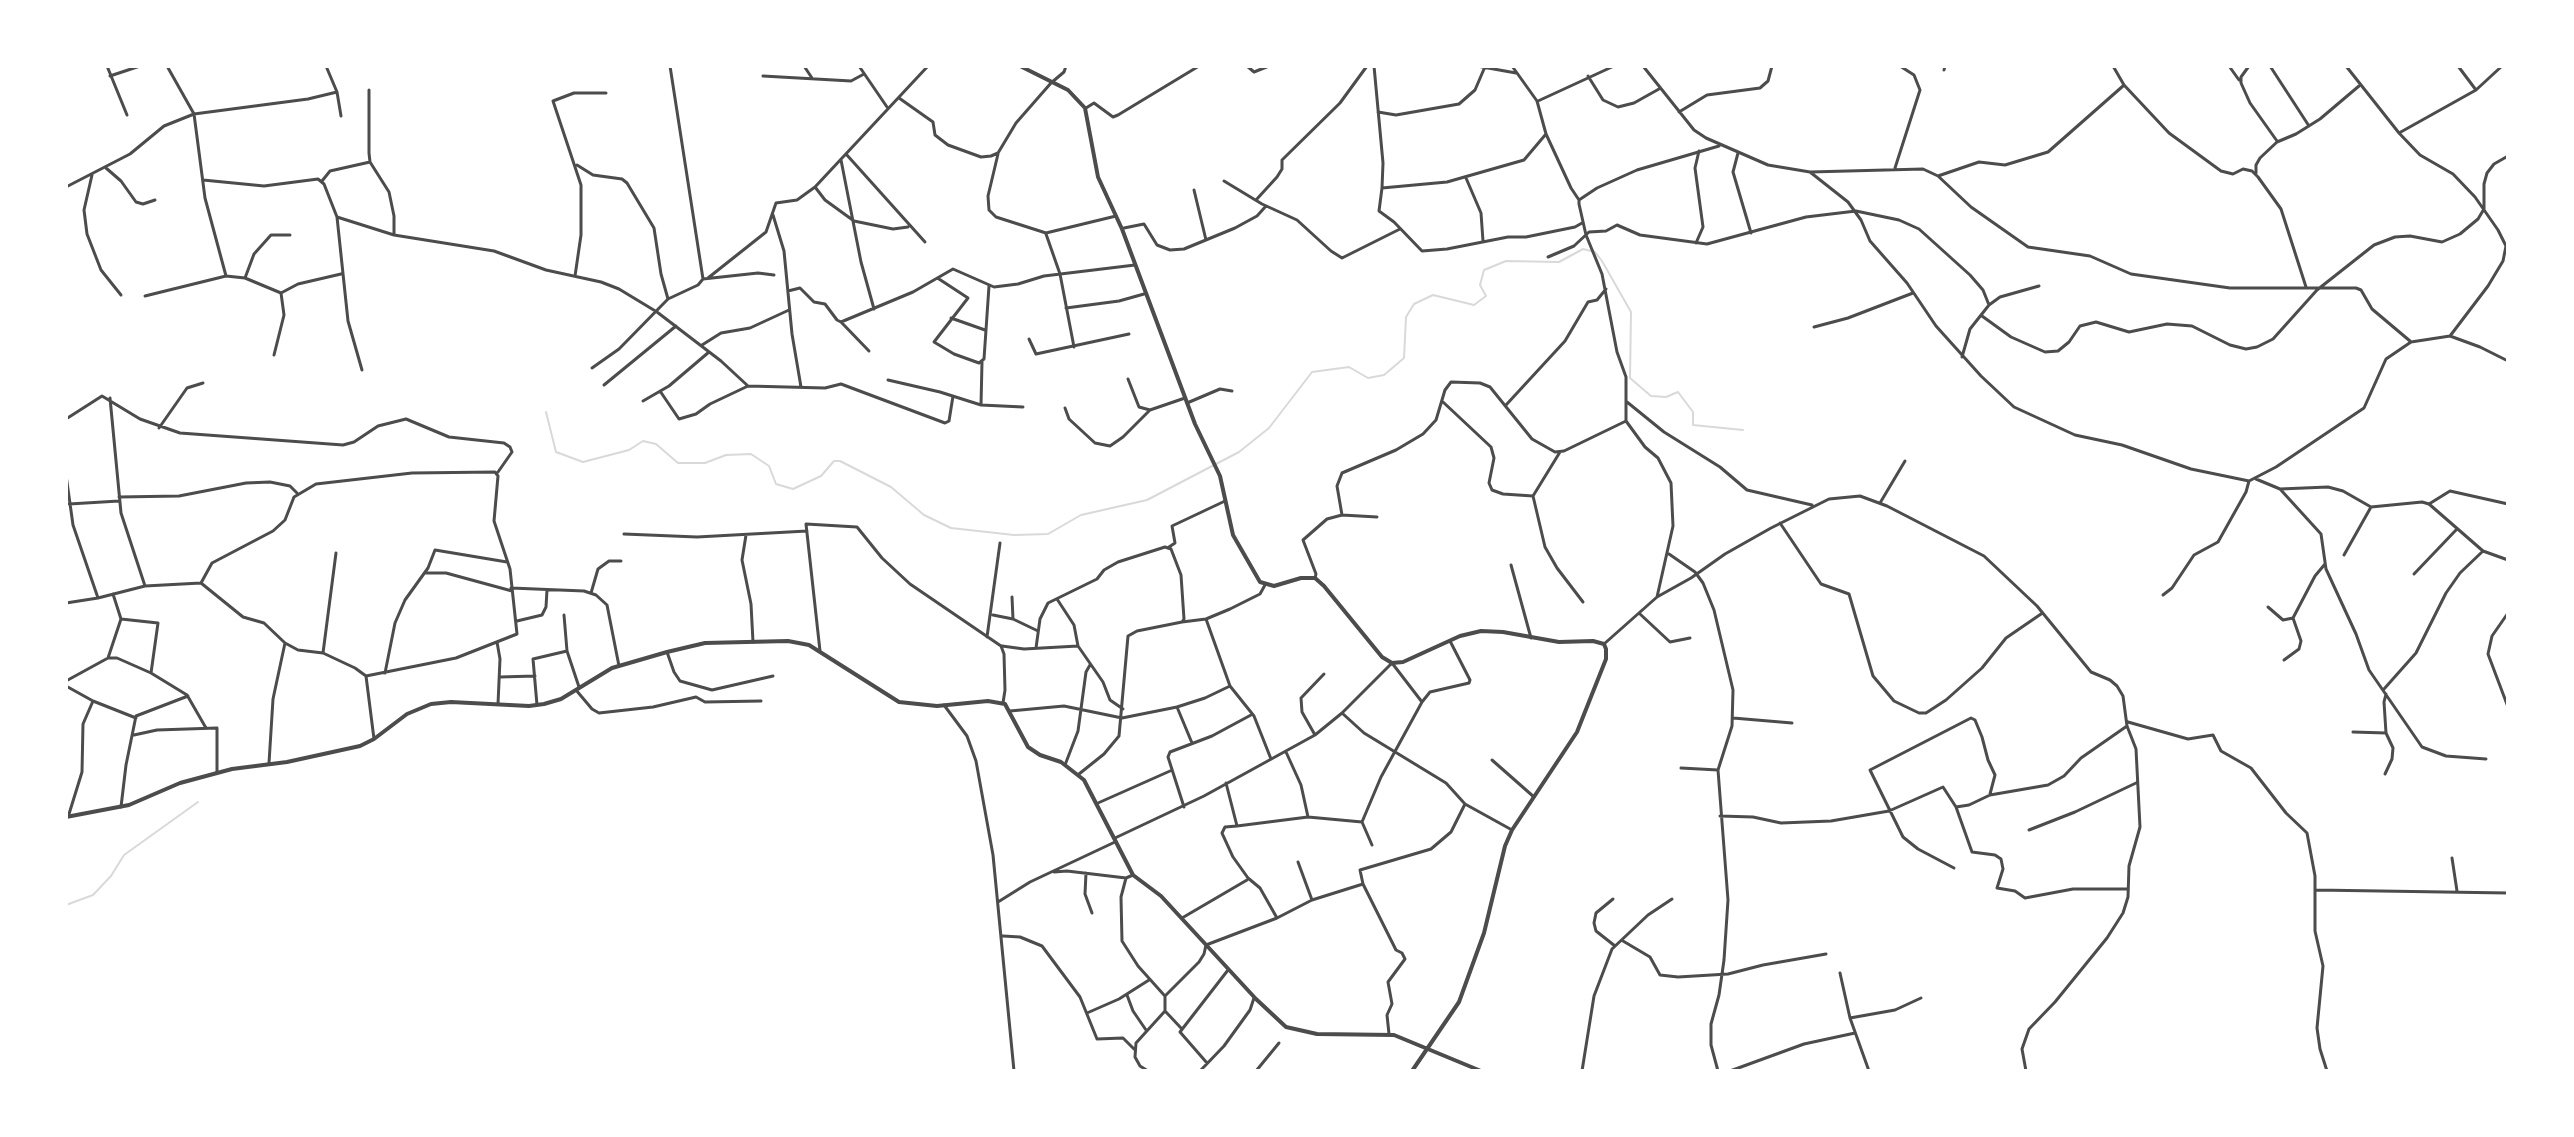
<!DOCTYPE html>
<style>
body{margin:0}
#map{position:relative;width:2574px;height:1137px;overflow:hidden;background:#fff;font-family:"DejaVu Sans",sans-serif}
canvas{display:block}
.frame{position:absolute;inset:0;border:68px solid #fff;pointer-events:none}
</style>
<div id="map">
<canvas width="2574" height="1137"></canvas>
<div class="frame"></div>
</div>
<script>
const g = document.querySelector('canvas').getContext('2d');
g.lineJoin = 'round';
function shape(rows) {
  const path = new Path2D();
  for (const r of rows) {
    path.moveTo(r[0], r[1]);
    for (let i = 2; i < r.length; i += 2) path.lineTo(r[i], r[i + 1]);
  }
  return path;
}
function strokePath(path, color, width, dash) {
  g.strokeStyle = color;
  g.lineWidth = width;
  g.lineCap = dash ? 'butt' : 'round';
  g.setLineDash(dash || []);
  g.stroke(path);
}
const stream = shape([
 [546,412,556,452,583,462,629,450,643,441,656,444,678,463,705,463,726,455,751,454,769,466,776,484,793,489,821,476,834,461,840,461,891,487,924,515,951,528,1014,535,1048,534,1081,515,1147,500,1239,452,1269,428,1312,372,1349,367,1368,378,1384,375,1404,358,1406,317,1414,304,1433,295,1474,305,1486,296,1480,285,1484,270,1506,261,1559,262,1583,249,1595,252,1602,261,1631,312,1630,378,1651,396,1666,397,1678,392,1693,412,1693,425,1743,430],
 [66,905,93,895,111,876,124,855,198,802]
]);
const minor = shape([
 [107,66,127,115],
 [167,66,194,114,205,198,226,276],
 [326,66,337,92,341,116],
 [804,66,812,78],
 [859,66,887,107],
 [1247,66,1254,72,1269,66],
 [1374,66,1383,163,1382,188,1447,182,1524,160,1546,134],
 [1477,66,1516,73],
 [1512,66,1537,101,1546,134,1571,188,1579,200],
 [1643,66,1694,130,1706,138,1768,165,1810,172,1848,202,1861,220,1870,241,1907,283,1936,326,1981,376,2014,407,2075,435,2122,445,2191,469,2249,481,2276,467,2364,408,2386,359,2411,342,2450,336,2480,347,2508,361],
 [2113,66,2124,85,2169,133,2221,171,2233,174,2243,169,2252,171,2258,177,2281,209,2306,287],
 [2229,66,2239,80],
 [2249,66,2241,77,2241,83,2250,103,2277,141],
 [2270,66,2309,126],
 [2346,66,2399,133,2420,155,2453,174,2475,197,2498,230,2506,246,2503,261,2488,286,2450,336],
 [2458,66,2476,90],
 [1944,70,1945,66],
 [110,76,140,66],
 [763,76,851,81,864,74],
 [1588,76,1603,100,1618,107,1634,103,1659,89],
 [369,90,369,153,370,162,389,192,394,216,394,235],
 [899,98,933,122,935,135,948,145,981,157,991,156,998,153,1016,123,1051,83,1064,72,1066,66],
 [1538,101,1614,66],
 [1086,108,1094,103,1113,117,1118,115,1199,66],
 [1378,112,1396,115,1459,104,1475,90,1484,69],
 [1679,112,1707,95,1760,88,1768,81,1772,66],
 [2399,133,2476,90,2502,66],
 [1738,153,1733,172,1751,233],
 [846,154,925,242],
 [998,154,988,196,989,210,996,217,1046,233,1116,216],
 [841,160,861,262,874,309],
 [577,165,593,175,622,179,627,183,654,228,661,274,668,299],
 [106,168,121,181,136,202,143,204,155,200],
 [1895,168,1920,90,1914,75,1900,66],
 [1810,172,1923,169,1938,176,1971,207,2028,247,2090,256,2131,274,2230,288,2356,288,2361,290,2372,309,2410,341],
 [2256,173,2256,165,2260,158,2277,142,2296,134,2320,119,2359,86],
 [92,175,84,210,87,234,101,270,121,295],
 [1938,176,1979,162,2005,165,2048,152,2123,86],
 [1466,178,1481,213,1483,241],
 [203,180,264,186,318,179,324,184,337,217,394,235,494,251,546,270,601,282,619,289,657,312,721,361,748,386,825,388,841,384,945,423,949,421,953,396],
 [322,181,330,171,370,162],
 [1224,181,1262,204,1297,220,1331,251,1342,258,1400,229],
 [66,187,130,154,164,126,194,114,308,99,337,92],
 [815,187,825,200,854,221,893,229,908,227],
 [1382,188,1379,211,1394,222,1422,251,1447,249,1508,237,1526,237,1575,227,1582,223],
 [1194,190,1206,240],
 [1256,200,1277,177,1282,169,1282,160,1340,103,1367,66],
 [773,215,784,251,792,334,801,387],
 [337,217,348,321,362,370],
 [1124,228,1144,224,1157,245,1170,250,1184,249,1235,228,1257,216,1266,206],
 [1046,234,1060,274,1074,347],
 [1696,243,1703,227,1695,168,1699,151],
 [1548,257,1574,246,1589,232,1606,231,1617,225,1640,235,1707,244,1806,217,1856,211,1899,220,1919,229,1970,275,1983,290,1989,305],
 [575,276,581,235,581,185,553,101,574,93,606,93],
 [245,278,254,254,271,235,290,235],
 [708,278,766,232,776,203,797,200,815,187,928,66],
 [703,279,758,273,774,275],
 [939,279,968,298,934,342,954,354,979,363,984,359,989,286],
 [788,291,800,288,814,302,825,304,837,320,841,322,913,292,953,269,994,287,1018,284,1044,276,1135,265],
 [145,296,226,276,245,278,281,293,298,284,341,274],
 [1066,308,1119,301,1144,294],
 [1982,316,2011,337,2045,352,2058,351,2069,342,2080,326,2096,322,2129,332,2167,324,2192,326,2230,345,2246,349,2257,347,2273,339,2317,290,2374,245,2395,237,2410,236,2442,242,2460,234,2478,219,2484,209,2484,184,2487,173,2494,164,2508,156],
 [951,318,985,330],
 [841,322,869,351],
 [1814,327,1848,318,1913,293],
 [1029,339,1036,354,1129,334],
 [702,345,721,333,750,328,789,310],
 [274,355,284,315,281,293],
 [1962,357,1970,329,1989,305,2000,297,2039,286],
 [592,368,619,349,668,299,698,285,703,279,670,66],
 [1128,379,1139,407,1150,410],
 [888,380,940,392,981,405,1023,407],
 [604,385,676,326],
 [660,391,679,419,696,414,710,404,748,386],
 [110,398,121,513,145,586],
 [643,401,669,386,709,352],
 [1443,402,1491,447,1494,458,1489,483,1492,490,1503,494,1533,496],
 [1627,402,1664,432,1720,467,1747,490,1812,505],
 [1187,403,1220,389,1232,391],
 [981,405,982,362],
 [1506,405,1565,341,1588,302,1597,300,1606,289],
 [1065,408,1069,419,1095,443,1110,446,1123,437,1150,410,1185,398],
 [66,419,102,396,140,419,180,433,343,445,354,442,378,426,406,419,449,437,504,443,510,447,512,452,498,472],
 [159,428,187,388,203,383],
 [1560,452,1533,496,1545,547,1557,568,1583,602],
 [66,475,73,525,98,598],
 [2256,479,2280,489,2321,534,2326,569,2356,634,2369,670,2422,747,2446,756,2486,759],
 [2280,489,2328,487,2343,491,2371,507],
 [119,497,179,496,246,483,270,482,290,486,297,493],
 [1880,503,1905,461],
 [69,504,119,501],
 [2429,504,2450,491,2508,504],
 [1342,515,1377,517],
 [1780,523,1821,584,1849,594,1873,676,1894,701,1919,713,1926,713,1946,700,1982,668,2006,638,2041,614],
 [624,534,697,537,807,531],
 [746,535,742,560,751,604,753,642],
 [1169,547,1175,543,1172,526,1225,501],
 [1669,554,1695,572,1703,583,1714,610,1733,690,1732,726,1718,770],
 [2344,555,2371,507,2422,502,2429,504,2483,551,2508,560],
 [1511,565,1531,638],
 [426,573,446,573,512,591],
 [2414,574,2456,530],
 [1315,578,1316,574,1303,540,1327,519,1342,515,1337,486,1342,473,1396,450,1423,434,1436,420,1445,390,1451,382,1480,383,1490,387,1532,439,1555,452,1564,451,1626,421],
 [201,583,212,563,273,531,285,520,294,497,316,484,412,473,495,472,498,476,494,521,510,569,517,634,456,658,366,676],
 [511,588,584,591,596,595,607,605,619,666],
 [591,593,598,569,609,561,621,561],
 [2163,595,2172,588,2194,555,2218,542,2246,492,2249,481],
 [1012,597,1013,619],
 [1657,597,1673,526,1671,483,1658,458,1645,447,1626,421,1626,377,1617,352,1602,274,1586,235,1579,204,1579,200,1597,188,1637,170,1719,146],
 [1057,599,1074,625,1078,646],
 [66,603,98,598,145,586,201,583,243,617,264,623,285,643,298,650,323,653,355,668,366,676,374,739],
 [2268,607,2283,620,2293,618],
 [2508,613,2492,636,2488,654,2508,707],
 [1640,614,1670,642,1690,638],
 [564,615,567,651,579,687],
 [993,615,1013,619,1038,631],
 [121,619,158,623,151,673],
 [1206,619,1230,686,1254,716,1271,759],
 [517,621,542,615,546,607,547,590],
 [1182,622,1206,619,1230,609,1260,594,1265,585],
 [987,637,1000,543],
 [497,642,500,659,498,704],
 [1604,644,1657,597,1691,578,1725,554,1771,528,1829,499,1860,496,1887,506,1984,556,2037,606,2091,672,2110,680,2117,686,2123,696,2127,726,2136,749,2140,827,2129,866,2128,897,2123,913,2107,938,2055,1002,2029,1029,2022,1049,2026,1071],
 [1002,646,1024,649,1078,646,1103,682,1110,700,1123,709],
 [1036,648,1040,619,1048,603,1097,579,1104,570,1118,562,1165,547,1171,549,1181,575,1184,619,1182,622,1137,631,1128,636,1119,736,1104,754,1079,774],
 [820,651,806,524,857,527,882,558,910,584,1001,646,1004,654,1005,690,1003,703],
 [667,652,674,672,680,681,712,690,773,676],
 [323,653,336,553],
 [108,658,121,619,113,594],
 [2284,660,2299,649,2301,641,2293,618,2315,576,2325,564],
 [385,673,395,623,405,600,428,568,435,550,507,562],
 [500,677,535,676],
 [66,681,108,658,117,658,151,673,187,695,206,728],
 [66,686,93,701,136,718],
 [2384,689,2416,653,2446,593,2460,573,2483,551],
 [576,690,592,709,599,713,653,707,696,697,705,702,761,701],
 [537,705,533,659,567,651],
 [944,705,967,736,976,761,993,855,1014,1071],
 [1177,707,1192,743],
 [1010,711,1064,706,1122,718,1177,707,1205,698,1230,686],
 [1342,713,1364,733,1446,783,1465,804,1512,830],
 [1733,718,1792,723],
 [2128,722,2188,739,2213,735,2221,751,2251,768,2286,813,2307,833,2315,876,2315,931,2323,966,2317,1028,2320,1049,2327,1071],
 [2353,732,2386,733,2393,748,2392,759,2385,774],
 [2386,733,2384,702,2386,694],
 [134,735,157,730,217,728,217,773],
 [1315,735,1302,712,1301,698,1324,674],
 [1286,752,1301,785,1308,817],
 [1492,760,1534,797],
 [269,763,273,699,285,643],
 [1065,765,1078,731,1086,672,1090,665],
 [1681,768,1718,770,1728,900,1724,960,1719,995,1711,1024,1711,1045,1718,1071],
 [1226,783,1237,826,1308,817,1362,822,1372,845],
 [1098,803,1170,771],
 [121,807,126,765,136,716,188,696],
 [1184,807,1168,757,1170,752,1212,736,1251,715],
 [1956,807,1972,852,1995,855,2001,859,2003,869,1997,888,2015,891,2025,898,2073,889,2128,889],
 [69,814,82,772,83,724,93,701],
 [1720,816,1753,817,1781,823,1831,821,1889,811,1943,787,1956,807,1969,805,1990,795,2048,785,2064,776,2081,758,2127,726],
 [1362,822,1381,777,1422,702,1430,692,1469,683,1470,680,1450,641],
 [1237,826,1225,827,1222,833,1233,857,1248,878,1260,888,1277,918],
 [2029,830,2075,812,2136,783],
 [1115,838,1204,796,1315,735,1342,713,1392,663,1422,702],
 [2452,858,2457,891],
 [1298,862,1312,900],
 [1954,868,1918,849,1903,837,1870,770,1971,718,1975,720,1982,737,1988,760,1995,775,1990,794],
 [1054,872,1067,871,1126,878,1133,875],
 [1086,873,1085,894,1092,913],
 [1126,878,1121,897,1122,941,1138,966,1164,995],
 [2316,890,2508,893],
 [1613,899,1596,913,1594,923,1596,931,1615,946],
 [998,902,1030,882,1115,842],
 [1182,918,1247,880],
 [1003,936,1020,937,1042,946,1080,997,1097,1039,1123,1038,1134,1049],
 [1623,941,1650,957,1660,975,1678,977,1728,974,1763,965,1826,954],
 [1840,973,1850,1018,1869,1071],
 [1127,995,1133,1011,1146,1030],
 [1165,1011,1181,1028],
 [1087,1013,1119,999,1149,980],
 [1850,1018,1895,1010,1921,998],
 [1389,1034,1387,1015,1392,1004,1388,982,1405,959,1402,953,1396,950,1363,884,1360,870,1431,849,1451,832,1465,804],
 [1207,1063,1180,1032,1228,970],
 [1148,1071,1140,1066,1135,1057,1136,1043,1165,1011,1165,996,1199,962,1204,954,1206,945,1277,918,1312,900,1363,884],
 [1200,1071,1224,1046,1250,1010,1254,998],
 [1256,1071,1279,1043],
 [1582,1071,1594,996,1612,949,1648,915,1672,899],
 [1730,1071,1804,1044,1855,1033]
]);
const tertiary = shape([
 [1020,66,1068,90,1085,108,1098,177,1122,229,1195,424,1220,476,1233,535,1260,582,1274,586,1301,578,1315,578,1324,586,1382,657,1392,663,1403,662,1460,636,1481,631,1503,632,1559,642,1593,641,1604,644,1606,649,1606,659,1577,732,1512,830,1505,846,1484,933,1459,1002,1412,1071],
 [66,817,129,805,180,783,232,769,287,762,360,746,374,739,407,714,431,704,451,702,529,706,544,704,561,699,612,668,667,652,705,643,788,641,809,645,899,702,937,706,988,701,1005,704,1028,747,1040,755,1061,762,1084,780,1133,875,1161,896,1256,999,1286,1027,1317,1034,1394,1035,1481,1071]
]);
strokePath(stream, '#d9d9d9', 2);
strokePath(minor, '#4c4c4c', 3);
strokePath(tertiary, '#4c4c4c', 4);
</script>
